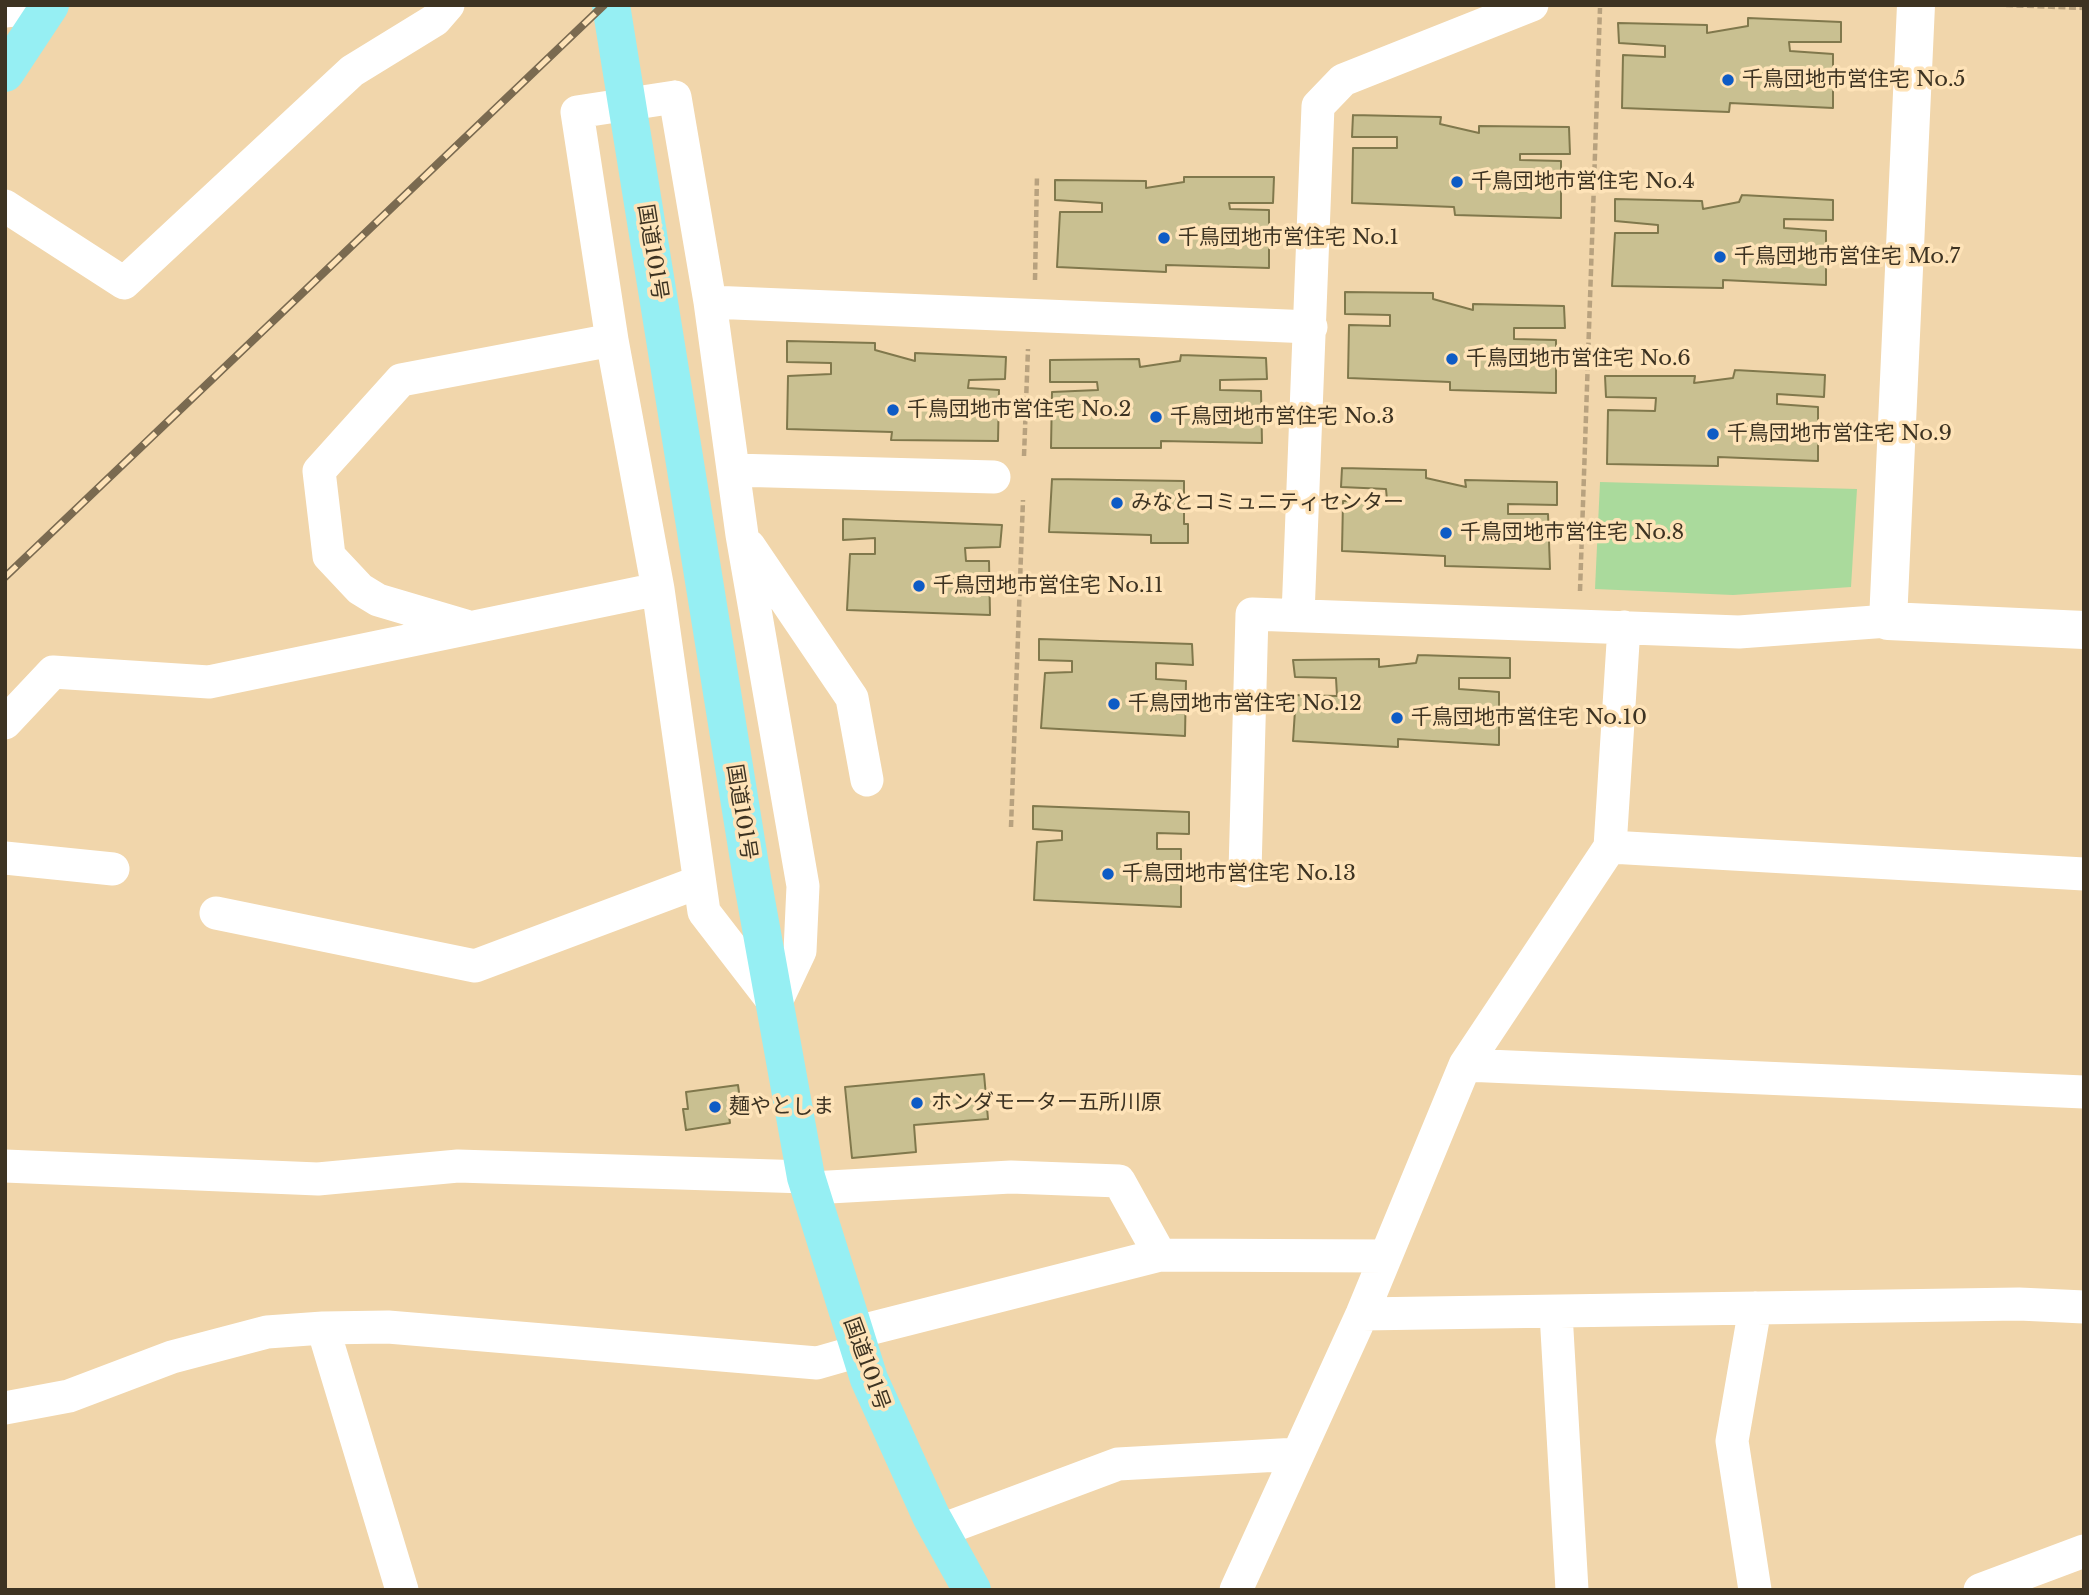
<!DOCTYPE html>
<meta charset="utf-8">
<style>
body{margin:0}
#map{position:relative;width:2089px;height:1595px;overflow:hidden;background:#f1d6ab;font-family:"Libre Baskerville",serif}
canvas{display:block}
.frame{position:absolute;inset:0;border:7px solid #3d3322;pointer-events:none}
</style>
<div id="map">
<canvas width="2089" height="1595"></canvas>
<div class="frame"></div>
</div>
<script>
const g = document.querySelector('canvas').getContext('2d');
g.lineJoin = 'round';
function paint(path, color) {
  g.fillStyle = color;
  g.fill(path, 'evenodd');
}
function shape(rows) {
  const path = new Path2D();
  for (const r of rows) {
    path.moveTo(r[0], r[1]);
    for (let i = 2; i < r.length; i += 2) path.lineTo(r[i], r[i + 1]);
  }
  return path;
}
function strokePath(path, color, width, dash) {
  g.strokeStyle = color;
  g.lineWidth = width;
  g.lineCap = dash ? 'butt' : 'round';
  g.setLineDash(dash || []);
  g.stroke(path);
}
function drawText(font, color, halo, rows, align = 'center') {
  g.font = font + ' "Libre Baskerville","Noto Sans JP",serif';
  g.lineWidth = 7;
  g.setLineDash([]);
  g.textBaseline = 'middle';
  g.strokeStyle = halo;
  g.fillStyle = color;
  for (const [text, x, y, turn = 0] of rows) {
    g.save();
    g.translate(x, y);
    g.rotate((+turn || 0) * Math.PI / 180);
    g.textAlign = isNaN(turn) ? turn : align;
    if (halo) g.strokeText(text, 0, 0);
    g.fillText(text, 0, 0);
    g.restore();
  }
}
const green = shape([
 [1600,482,1857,489,1851,587,1733,595,1595,589]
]);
const building = shape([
 [1748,18,1841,22,1841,42,1789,42,1790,51,1833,54,1833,108,1730,103,1729,112,1622,108,1623,55,1665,57,1665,46,1619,43,1618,23,1707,25,1707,33,1748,26,1748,18],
 [1353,115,1441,117,1440,124,1479,133,1479,126,1569,127,1570,154,1520,154,1520,160,1561,161,1561,218,1455,215,1454,207,1352,203,1353,148,1397,148,1397,137,1352,137,1353,115],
 [1184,177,1274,177,1273,203,1229,203,1230,209,1269,210,1269,268,1166,265,1166,272,1057,267,1060,212,1102,212,1102,203,1055,200,1055,180,1146,181,1146,188,1184,182,1184,177],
 [1742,195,1833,200,1833,220,1784,219,1784,228,1826,231,1826,285,1723,280,1723,288,1612,286,1615,233,1658,233,1658,225,1615,221,1615,199,1702,201,1703,209,1739,202,1742,195],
 [1345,292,1433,293,1433,299,1473,310,1473,304,1564,306,1565,328,1514,328,1514,339,1556,340,1556,393,1450,390,1450,382,1348,378,1349,325,1390,326,1390,315,1345,314,1345,292],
 [787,341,875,343,875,350,915,361,915,353,1006,357,1005,379,969,380,968,388,999,390,998,441,891,440,892,432,787,429,788,376,831,374,831,363,787,362,787,341],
 [1181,355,1266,358,1267,379,1220,380,1220,390,1261,391,1262,443,1161,441,1161,448,1051,448,1052,392,1098,390,1097,382,1050,382,1050,360,1139,359,1140,367,1180,361,1181,355],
 [1735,370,1825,375,1824,397,1777,394,1777,404,1818,407,1818,461,1718,457,1718,466,1607,464,1608,410,1655,411,1656,398,1606,397,1605,376,1695,376,1694,383,1733,378,1735,370],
 [1342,468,1426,470,1426,478,1466,487,1465,480,1557,482,1557,505,1508,504,1508,514,1548,514,1550,569,1445,566,1445,556,1342,551,1343,501,1387,500,1386,489,1341,487,1342,468],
 [1052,479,1184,481,1184,524,1188,524,1188,543,1151,543,1151,535,1049,532,1052,479],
 [843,519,1002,525,1000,547,965,548,966,561,989,561,990,615,847,610,850,554,875,554,875,538,843,540,843,519],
 [1039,639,1192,644,1193,665,1156,663,1156,679,1186,681,1185,736,1041,728,1045,673,1072,672,1072,661,1039,660,1039,639],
 [1418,655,1510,658,1510,678,1459,678,1459,689,1499,692,1499,745,1398,739,1398,747,1293,741,1296,695,1337,696,1336,678,1295,677,1293,660,1379,659,1379,667,1416,663,1418,655],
 [1033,806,1189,812,1189,834,1157,833,1157,849,1181,849,1181,907,1034,900,1037,842,1062,840,1062,831,1033,829,1033,806],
 [984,1074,988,1119,914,1125,916,1152,852,1158,845,1087,984,1074],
 [738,1085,742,1115,729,1116,730,1123,686,1130,683,1109,688,1109,686,1092,738,1085]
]);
const path = shape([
 [2006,5,2084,8],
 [1035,280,1037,175],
 [1024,456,1028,349],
 [1580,591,1600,8],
 [1011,827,1023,500]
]);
const minor = shape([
 [5,11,50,6],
 [675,97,710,302,742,535,803,886,800,951,775,1004,704,912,658,589,612,340,577,112,675,97],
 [5,206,124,283,352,71,435,20,448,5],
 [710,302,1311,327],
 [733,470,994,477],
 [749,546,852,698,867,780],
 [1298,615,1318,106,1343,80,1532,5],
 [466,626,378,600,360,589,329,556,319,471,401,380,612,340],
 [5,723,53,672,209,682,658,589],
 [1610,847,2084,874],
 [5,858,113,869],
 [1245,871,1252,614,1739,632,1888,621],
 [216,913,475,966,699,882],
 [1465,1065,2084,1092],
 [5,1166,318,1179,458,1166,806,1177],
 [811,1188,1011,1177,1119,1181,1160,1255],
 [1556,1313,1572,1590],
 [1362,1314,2019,1304,2084,1307],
 [323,1328,402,1590],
 [853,1333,1160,1255,1386,1256],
 [5,1408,69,1396,172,1357,267,1332,323,1328,388,1327,817,1363,859,1351],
 [939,1531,1118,1464,1298,1454],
 [1236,1590,1362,1314,1465,1065,1610,847,1624,627],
 [1755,1590,1732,1441,1755,1308],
 [1980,1590,2084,1551]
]);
const tertiary = shape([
 [1916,5,1888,621,2084,630]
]);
const trunk = shape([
 [611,5,752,878,806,1177,869,1379,931,1516,972,1590],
 [5,73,50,5]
]);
const rail = shape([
 [5,577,604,5]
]);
const markers = [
 [1728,80,7,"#0e5bc5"],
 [1457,182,7,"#0e5bc5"],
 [1164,238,7,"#0e5bc5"],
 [1720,257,7,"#0e5bc5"],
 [1452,359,7,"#0e5bc5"],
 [893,410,7,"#0e5bc5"],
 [1156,417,7,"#0e5bc5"],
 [1713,434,7,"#0e5bc5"],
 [1117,503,7,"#0e5bc5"],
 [1446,533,7,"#0e5bc5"],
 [919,586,7,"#0e5bc5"],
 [1114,704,7,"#0e5bc5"],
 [1397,718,7,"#0e5bc5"],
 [1108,874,7,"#0e5bc5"],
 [917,1103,7,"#0e5bc5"],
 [715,1107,7,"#0e5bc5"]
];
const poiNames = [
 ["千鳥団地市営住宅 No.5",1742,80],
 ["千鳥団地市営住宅 No.4",1471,182],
 ["千鳥団地市営住宅 No.1",1178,238],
 ["千鳥団地市営住宅 Mo.7",1734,257],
 ["千鳥団地市営住宅 No.6",1466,359],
 ["千鳥団地市営住宅 No.2",907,410],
 ["千鳥団地市営住宅 No.3",1170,417],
 ["千鳥団地市営住宅 No.9",1727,434],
 ["みなとコミュニティセンター",1131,503],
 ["千鳥団地市営住宅 No.8",1460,533],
 ["千鳥団地市営住宅 No.11",933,586],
 ["千鳥団地市営住宅 No.12",1128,704],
 ["千鳥団地市営住宅 No.10",1411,718],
 ["千鳥団地市営住宅 No.13",1122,874],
 ["ホンダモーター五所川原",931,1103],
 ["麺やとしま",729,1107]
];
const streetNames = [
 ["国道101号",652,252,81],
 ["国道101号",741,812,81],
 ["国道101号",866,1364,70]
];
paint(green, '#aada9c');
paint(building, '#c9c091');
strokePath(building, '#80784c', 2);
strokePath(path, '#b8a27f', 4.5, [7, 3.5]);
strokePath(minor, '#fff', 33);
strokePath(tertiary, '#fff', 38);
strokePath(trunk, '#96eff3', 38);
strokePath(rail, '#7a6a50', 8);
strokePath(rail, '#fee3b8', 5, [16]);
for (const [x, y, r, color] of markers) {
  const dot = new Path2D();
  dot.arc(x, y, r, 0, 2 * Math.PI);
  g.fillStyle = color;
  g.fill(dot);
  strokePath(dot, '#fee3b8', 2.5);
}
drawText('21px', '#3d3322', '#fee3b8', poiNames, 'left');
drawText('21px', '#3d3322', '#fee3b8', streetNames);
</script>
